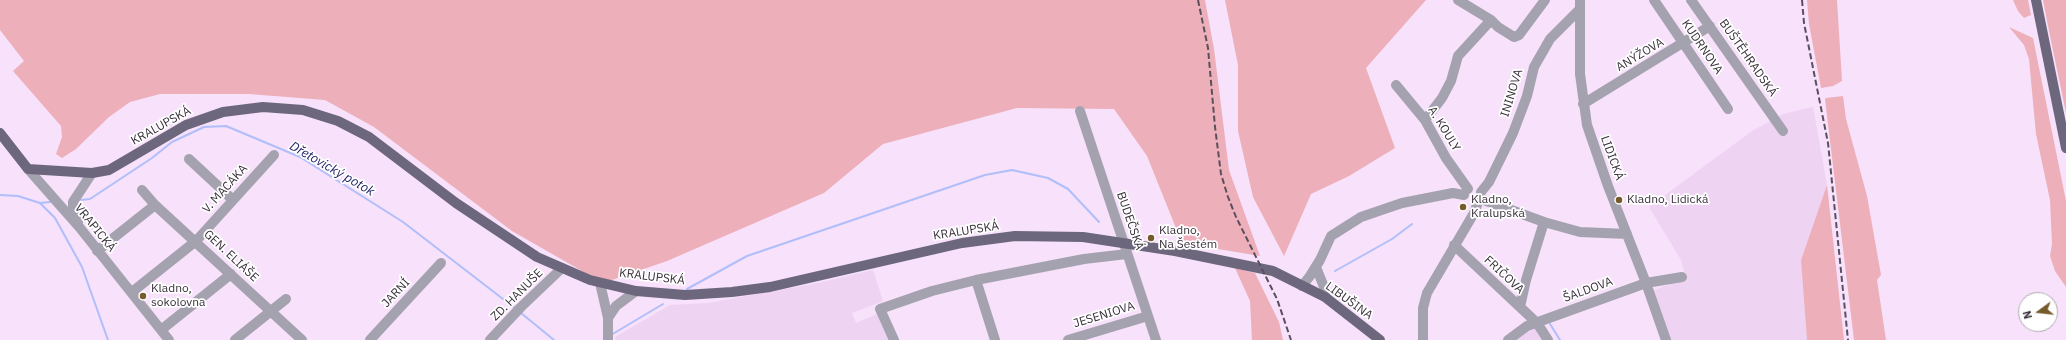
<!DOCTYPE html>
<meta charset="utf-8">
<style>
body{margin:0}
#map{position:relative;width:2066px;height:340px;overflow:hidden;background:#f7e1fb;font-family:"IBM Plex Sans",sans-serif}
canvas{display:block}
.north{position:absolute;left:2018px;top:292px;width:40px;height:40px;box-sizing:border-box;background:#fff;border:1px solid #afacb0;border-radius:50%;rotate:255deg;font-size:11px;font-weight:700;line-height:16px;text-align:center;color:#38303a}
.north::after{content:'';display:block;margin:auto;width:14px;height:18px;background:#755a2c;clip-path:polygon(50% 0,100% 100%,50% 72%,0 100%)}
</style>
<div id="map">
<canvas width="2066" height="340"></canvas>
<div class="north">N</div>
</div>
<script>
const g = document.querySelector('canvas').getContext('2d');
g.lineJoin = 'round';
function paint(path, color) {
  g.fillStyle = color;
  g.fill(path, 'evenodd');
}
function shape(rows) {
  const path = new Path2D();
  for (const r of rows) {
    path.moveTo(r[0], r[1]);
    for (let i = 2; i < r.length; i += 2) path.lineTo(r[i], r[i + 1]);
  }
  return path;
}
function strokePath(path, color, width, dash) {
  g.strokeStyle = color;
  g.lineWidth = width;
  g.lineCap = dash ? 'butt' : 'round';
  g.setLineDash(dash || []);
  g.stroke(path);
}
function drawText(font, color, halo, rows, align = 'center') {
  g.font = font + ' "IBM Plex Sans",sans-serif';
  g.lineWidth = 3.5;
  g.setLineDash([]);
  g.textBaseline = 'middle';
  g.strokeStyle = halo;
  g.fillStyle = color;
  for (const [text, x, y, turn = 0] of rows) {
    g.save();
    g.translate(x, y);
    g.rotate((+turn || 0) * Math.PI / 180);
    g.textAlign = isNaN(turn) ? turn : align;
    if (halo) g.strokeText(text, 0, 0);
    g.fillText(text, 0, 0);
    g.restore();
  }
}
const built = shape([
 [1813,107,1827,185,1801,260,1807,340,1671,340,1654,290,1686,278,1681,260,1649,207,1752,131,1783,114],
 [873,270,883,301,852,313,856,323,877,314,889,340,616,340,615,337,670,305,708,303,818,283],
 [1537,326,1546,340,1512,340]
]);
const green = shape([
 [0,0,1205,0,1214,49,1229,170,1260,256,1182,243,1147,156,1114,109,1017,108,883,144,824,193,667,261,603,283,512,231,374,127,325,100,249,94,160,94,130,102,109,117,76,149,62,158,56,154,62,137,61,126,13,71,24,61,0,30],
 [1225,0,1426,0,1366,68,1395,148,1349,176,1311,194,1284,256,1253,197,1238,131,1238,65],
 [1807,0,1837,0,1842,81,1833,86,1821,88,1809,24],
 [2013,0,2028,0,2031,15,2024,18,2018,11],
 [2043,0,2066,0,2066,113,2049,31],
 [2009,27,2033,38,2066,201,2066,287,2055,271,2050,256,2052,244,2050,200,2036,134,2029,59,2024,45],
 [1843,96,1846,119,1867,196,1881,275,1877,280,1886,340,1854,340,1825,99,1826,98],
 [1827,185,1844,340,1807,340,1801,260],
 [1235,268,1255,273,1279,322,1283,340,1252,340,1250,301]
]);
const stream = shape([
 [0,195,18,196,40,203,50,202],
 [81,200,90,199,152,158,172,142,204,127,226,126,300,157,403,222,516,309],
 [40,203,55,218,82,267,108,340],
 [1335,271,1392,239,1412,224],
 [687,289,747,256,985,175,1012,170,1048,178,1068,189,1099,222],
 [521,313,554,340],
 [1550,324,1560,340],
 [611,335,663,304]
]);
const minor = shape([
 [1458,0,1491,20,1498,27,1514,37,1519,35,1545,0],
 [1580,0,1580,74,1587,125,1608,186,1646,283,1666,340],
 [1654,0,1728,109],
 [1691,0,1783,131],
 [1396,85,1425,120,1446,158,1468,189],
 [1583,104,1710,26],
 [1080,111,1156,340],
 [1425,120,1442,98,1451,81,1458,56,1491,20],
 [189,159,233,200],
 [28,169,80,228,169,340],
 [142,190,155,205,302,340],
 [1481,192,1489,182,1513,133,1527,96,1534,67,1550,39,1580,9],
 [1481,199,1544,222,1580,232,1627,234],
 [78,222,73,210,73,202,92,173],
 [1454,245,1537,323,1548,340],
 [97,251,155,205],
 [1316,267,1324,287,1325,297],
 [976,280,995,340],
 [600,283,608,318],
 [1302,286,1310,276,1320,260,1331,236,1361,217,1402,203,1453,193,1464,195],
 [132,292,196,241,274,155],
 [1520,307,1526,280,1544,222],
 [161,330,231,274],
 [235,340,286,299],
 [370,340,441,263],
 [490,340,521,307,562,268],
 [608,340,608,318,616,306,636,291],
 [894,340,880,309,932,291,976,280,1084,259,1127,254],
 [1068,340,1148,316],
 [1423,340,1423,308,1427,293,1474,213,1477,205],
 [1508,340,1527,326,1646,283,1682,277]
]);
const major = shape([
 [2036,0,2066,148],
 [0,133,28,169,92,173,109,170,186,125,223,112,263,107,303,110,338,121,369,137,456,203,537,257,590,280,636,291,685,295,732,292,770,287,962,243,1015,236,1083,237,1175,251,1273,271,1325,297,1380,340]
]);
const rail = shape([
 [1198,0,1208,48,1215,127,1221,174,1228,197,1236,217,1277,299,1291,340],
 [1802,0,1804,23,1828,143,1848,340]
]);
const markers = [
 [1619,200,4,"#755a2c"],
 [1463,207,4,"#755a2c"],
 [1151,238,4,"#755a2c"],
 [143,296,4,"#755a2c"]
];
const streetNames = [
 ["KUDRNOVA",1702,47,56],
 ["ANÝŽOVA",1640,55,-31],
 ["BUŠTĚHRADSKÁ",1748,58,55],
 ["ININOVA",1512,93,-73],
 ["KRALUPSKÁ",161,126,-29],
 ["A. KOULY",1444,129,58],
 ["LIDICKÁ",1612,158,70],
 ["V. MACÁKA",225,189,-48],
 ["BUDEČSKÁ",1130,221,71],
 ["VRAPICKÁ",95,228,51],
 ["KRALUPSKÁ",966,231,-9],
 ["GEN. ELIÁŠE",231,256,43],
 ["FRIČOVA",1504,275,43],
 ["KRALUPSKÁ",652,277,7],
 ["ŠALDOVA",1588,290,-20],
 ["JARNÍ",396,293,-47],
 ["ZD. HANUŠE",517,295,-45],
 ["LIBUŠINA",1349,301,36],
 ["JESENIOVA",1104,315,-17]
];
const poiNames = [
 ["Kladno,",1471,200],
 ["Kralupská",1471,214],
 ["Kladno, Lidická",1627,200],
 ["Kladno,",1159,231],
 ["Na Šestém",1159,245],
 ["Kladno,",151,289],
 ["sokolovna",151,303]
];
const waterNames = [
 ["Dřetovický potok",332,169,30]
];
paint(built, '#eed3f3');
paint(green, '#edafb9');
strokePath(stream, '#b0bef9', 2);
strokePath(minor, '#a5a2af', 10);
strokePath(major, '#6d677e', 10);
strokePath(rail, '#5a505d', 2, [6, 3]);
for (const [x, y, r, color] of markers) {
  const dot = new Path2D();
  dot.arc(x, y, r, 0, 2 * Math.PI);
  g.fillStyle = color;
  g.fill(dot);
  strokePath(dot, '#fff', 1.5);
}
drawText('12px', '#38303a', '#fff', streetNames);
drawText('12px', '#38303a', '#fff', poiNames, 'left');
drawText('italic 13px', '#1f2466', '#fff', waterNames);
</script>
